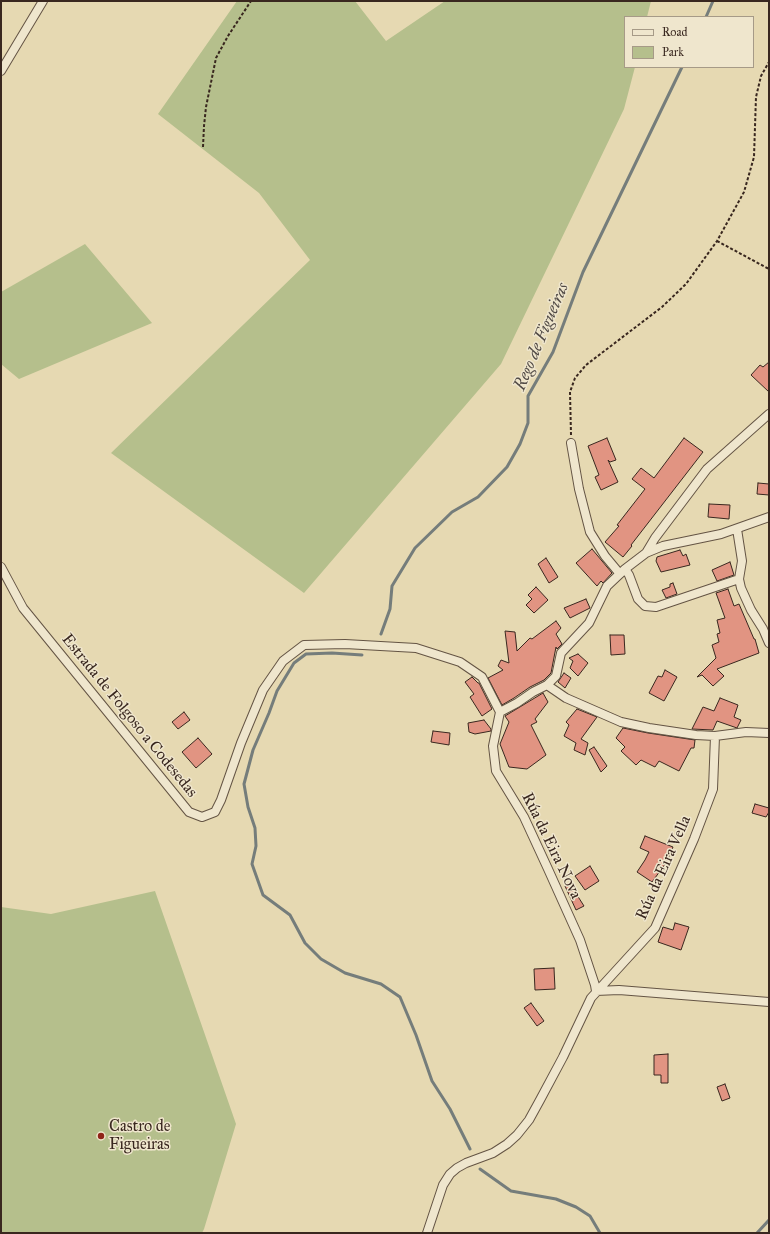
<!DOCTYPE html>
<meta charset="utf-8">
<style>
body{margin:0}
#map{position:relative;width:770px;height:1234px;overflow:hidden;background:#e6d9b2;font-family:"IM FELL Great Primer",serif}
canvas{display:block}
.frame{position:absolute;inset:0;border:2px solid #39271f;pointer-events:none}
.legend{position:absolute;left:624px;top:16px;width:130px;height:52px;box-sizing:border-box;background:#efe6cd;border:1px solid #a69a87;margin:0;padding:5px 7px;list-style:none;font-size:12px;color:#39271f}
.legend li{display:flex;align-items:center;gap:8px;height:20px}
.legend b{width:20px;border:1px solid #a69a87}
</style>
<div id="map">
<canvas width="770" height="1234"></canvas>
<div class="frame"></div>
<ul class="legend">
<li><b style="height:5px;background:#efe6cd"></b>Road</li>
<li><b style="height:11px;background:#b5bf8c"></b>Park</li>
</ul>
</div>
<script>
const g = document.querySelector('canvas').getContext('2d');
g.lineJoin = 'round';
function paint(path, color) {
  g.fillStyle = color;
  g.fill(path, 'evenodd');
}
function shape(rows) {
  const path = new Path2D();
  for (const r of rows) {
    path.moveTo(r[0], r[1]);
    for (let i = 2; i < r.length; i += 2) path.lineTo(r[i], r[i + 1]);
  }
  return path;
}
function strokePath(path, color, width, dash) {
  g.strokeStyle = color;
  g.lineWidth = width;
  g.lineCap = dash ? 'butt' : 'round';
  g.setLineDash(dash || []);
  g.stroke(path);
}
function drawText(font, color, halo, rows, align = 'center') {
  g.font = font + ' "IM FELL Great Primer",serif';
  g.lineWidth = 3;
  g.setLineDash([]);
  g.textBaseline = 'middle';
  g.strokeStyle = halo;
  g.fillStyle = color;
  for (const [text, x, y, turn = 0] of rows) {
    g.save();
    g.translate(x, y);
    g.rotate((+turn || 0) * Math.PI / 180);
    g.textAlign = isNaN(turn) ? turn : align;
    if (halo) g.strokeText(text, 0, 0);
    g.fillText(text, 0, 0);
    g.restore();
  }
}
const green = shape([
 [237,1,355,1,386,41,445,1,651,1,647,17,625,17,625,67,635,67,624,109,501,364,304,593,111,453,310,260,259,193,158,114],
 [85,244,152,323,19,379,1,364,1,292],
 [155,891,236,1124,204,1229,202,1233,1,1233,1,907,51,914]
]);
const stream = shape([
 [706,17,713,1],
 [381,634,390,609,392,586,415,548,452,512,478,497,507,467,520,444,528,423,528,396,553,352,583,272,682,67],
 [362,655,332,653,306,654,294,663,277,691,269,713,253,750,244,784,248,807,255,828,256,846,252,864,263,895,290,915,305,943,321,959,345,973,381,984,400,997,416,1035,432,1081,450,1109,470,1149],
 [480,1169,511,1191,556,1199,576,1207,590,1216,600,1233],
 [757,1233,769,1220]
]);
const building = shape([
 [769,362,769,392,751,375,760,365,763,367,769,362],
 [607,438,616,460,610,462,608,460,618,482,601,490,595,477,599,475,588,446,607,438],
 [684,438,703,452,631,545,632,546,623,557,605,542,619,526,617,525,645,489,632,479,641,468,654,478,684,438],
 [758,483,769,484,769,495,757,494,758,483],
 [709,504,730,505,729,519,708,517,709,504],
 [592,549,612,573,603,583,601,581,597,586,576,563,592,549],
 [680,550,683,556,686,554,690,565,661,572,656,561,657,557,680,550],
 [546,558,558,577,549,583,538,564,546,558],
 [730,562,734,575,717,581,712,570,730,562],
 [673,583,677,594,666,598,662,590,670,587,670,584,673,583],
 [536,587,548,600,534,613,526,605,532,599,528,595,536,587],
 [728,589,734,606,739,604,754,639,755,639,759,653,717,669,724,676,713,686,702,675,697,677,716,658,712,645,719,642,717,634,720,633,717,620,725,618,716,593,728,589],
 [586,599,590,608,570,618,564,608,586,599],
 [556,621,561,628,556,634,562,644,557,649,556,647,551,673,544,680,530,687,514,698,502,705,488,678,503,670,498,666,501,660,509,663,505,631,515,632,517,651,530,638,532,639,556,621],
 [610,635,624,635,625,654,611,655,610,635],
 [578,654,588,663,578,676,570,668,573,661,569,658,578,654],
 [665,670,677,677,664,701,649,693,658,676,662,677,665,670],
 [564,673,571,678,565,688,558,682,564,673],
 [472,677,478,683,479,683,492,709,482,716,470,697,474,694,465,682,472,677],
 [543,693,548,702,535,719,537,722,531,725,546,755,527,769,509,767,500,744,509,722,505,716,543,693],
 [720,698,738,705,734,717,741,720,737,728,717,721,713,730,692,729,703,707,714,711,720,698],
 [577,709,597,717,581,739,588,743,585,755,574,750,576,743,564,736,569,725,566,722,577,709],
 [184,712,190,720,178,729,172,722,184,712],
 [484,720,491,729,491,731,475,734,469,732,468,723,484,720],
 [623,728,648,733,695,740,694,748,691,748,679,771,659,761,655,767,641,760,636,765,621,751,625,747,616,738,623,728],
 [433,731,450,733,449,745,431,742,433,731],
 [198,738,212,754,196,768,182,752,198,738],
 [594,747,607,766,601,772,589,750,594,747],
 [755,804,769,808,769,812,766,817,752,813,755,804],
 [645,836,673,847,666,863,652,882,637,872,645,860,649,852,640,848,645,836],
 [590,866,599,881,585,890,575,876,590,866],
 [570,884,584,906,576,910,565,886,570,884],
 [675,923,689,927,681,950,658,942,663,927,673,930,675,923],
 [554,968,555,989,535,990,534,969,554,968],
 [531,1003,544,1021,537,1026,524,1008,531,1003],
 [668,1054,668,1083,661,1083,661,1075,654,1075,654,1055,668,1054],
 [725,1084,730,1098,722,1101,717,1087,725,1084]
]);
const path = shape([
 [203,147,204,126,206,107,216,58,228,36,251,1],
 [717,241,769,269],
 [571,435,570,392,575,378,586,365,662,307,686,284,717,241,744,192,754,157,756,97,761,76,769,62]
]);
const street = shape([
 [1,71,43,1],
 [571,443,579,489,590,532,605,556,620,574],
 [737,529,742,561,739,579,741,588,751,610,763,629,769,643],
 [646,553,655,538,707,469,769,414],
 [1,567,23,608,189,812,202,817,215,812,221,800,241,743,263,690,283,661,304,645,345,644,416,648,460,662,482,677,500,712],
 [625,569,629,575,638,599,645,606,656,607,739,579],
 [547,685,566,698,621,722,649,728,696,735,715,736,746,732,769,733],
 [500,712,517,703,533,692,547,685,556,676,561,653,589,623,607,586,625,569,646,553,663,546,721,534,769,517],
 [500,712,493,746,496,771,524,817,548,869,580,940,595,985,596,991],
 [596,991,619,990,769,1002],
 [427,1233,443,1185,450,1174,457,1168,466,1163,493,1153,507,1144,517,1135,529,1120,540,1100,563,1057,591,998,655,928,694,839,713,789,715,736]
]);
const markers = [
 [101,1136,4,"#8f2418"]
];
const streetNames = [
 ["Estrada de Folgoso a Codesedas",129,716,51],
 ["Rúa da Eira Nova",551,846,64],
 ["Rúa da Eira Vella",664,868,-66]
];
const poiNames = [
 ["Castro de",109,1127],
 ["Figueiras",109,1145]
];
const waterNames = [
 ["Rego de Figueiras",542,337,-67]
];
paint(green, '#b5bf8c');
strokePath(stream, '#757d7b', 3);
paint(building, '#e19482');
strokePath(building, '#39271f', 1);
strokePath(street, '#645444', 10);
strokePath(path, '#39271f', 2, [3, 2]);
strokePath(street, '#efe6cd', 8);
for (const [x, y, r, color] of markers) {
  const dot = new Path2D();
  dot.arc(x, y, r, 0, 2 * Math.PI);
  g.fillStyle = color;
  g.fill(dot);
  strokePath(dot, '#efe6cd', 1.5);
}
drawText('16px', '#39271f', '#efe6cd', streetNames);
drawText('16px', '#39271f', '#efe6cd', poiNames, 'left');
drawText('italic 17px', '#524b46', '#efe6cd', waterNames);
</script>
